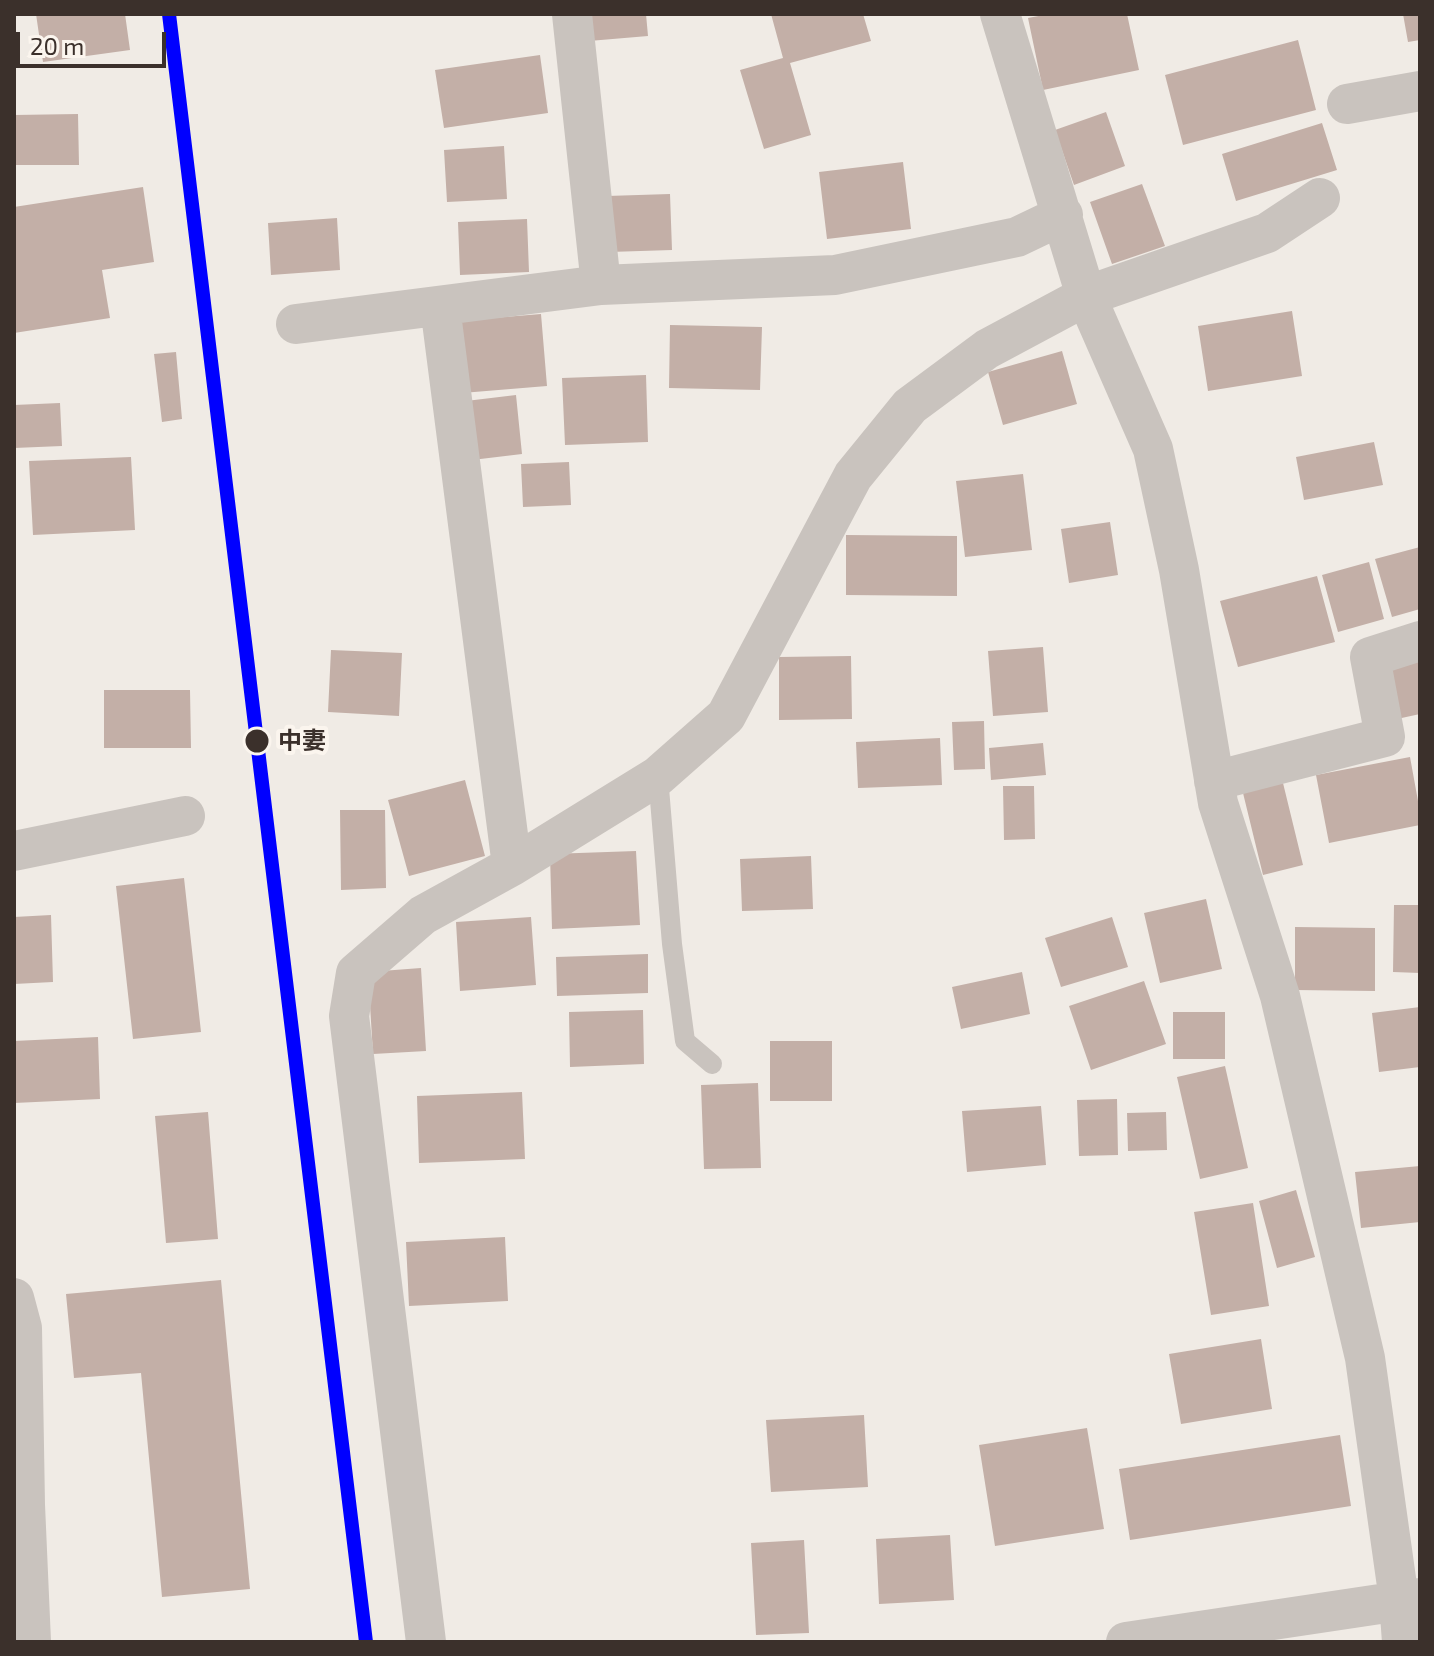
<!DOCTYPE html>
<meta charset="utf-8">
<style>
body{margin:0}
#map{position:relative;width:1434px;height:1656px;overflow:hidden;background:#f0ebe5;font-family:"Exo 2",sans-serif}
canvas{display:block}
.frame{position:absolute;inset:0;border:16px solid #3b302b;pointer-events:none}
.scale{position:absolute;left:16px;top:32px;width:150px;height:36px;box-sizing:border-box;border:4px solid #3b302b;border-top:0;padding-left:10px;font-size:24px;line-height:28px;white-space:nowrap;color:#3b302b;-webkit-text-stroke:6px #fbf5ee;paint-order:stroke}
</style>
<div id="map">
<canvas width="1434" height="1656"></canvas>
<div class="frame"></div>
<div class="scale">20 m</div>
</div>
<script>
const g = document.querySelector('canvas').getContext('2d');
g.lineJoin = 'round';
function paint(path, color) {
  g.fillStyle = color;
  g.fill(path, 'evenodd');
}
function shape(rows) {
  const path = new Path2D();
  for (const r of rows) {
    path.moveTo(r[0], r[1]);
    for (let i = 2; i < r.length; i += 2) path.lineTo(r[i], r[i + 1]);
  }
  return path;
}
function strokePath(path, color, width, dash) {
  g.strokeStyle = color;
  g.lineWidth = width;
  g.lineCap = dash ? 'butt' : 'round';
  g.setLineDash(dash || []);
  g.stroke(path);
}
function drawText(font, color, halo, rows, align = 'center') {
  g.font = font + ' "Exo 2","Noto Sans JP",sans-serif';
  g.lineWidth = 8;
  g.setLineDash([]);
  g.textBaseline = 'middle';
  g.strokeStyle = halo;
  g.fillStyle = color;
  for (const [text, x, y, turn = 0] of rows) {
    g.save();
    g.translate(x, y);
    g.rotate((+turn || 0) * Math.PI / 180);
    g.textAlign = isNaN(turn) ? turn : align;
    if (halo) g.strokeText(text, 0, 0);
    g.fillText(text, 0, 0);
    g.restore();
  }
}
const building = shape([
 [36,14,125,14,130,50,43,62],
 [586,14,646,14,648,36,589,41],
 [771,14,863,14,871,41,790,63,811,135,764,149,740,70,783,58],
 [1049,14,1127,14,1139,70,1043,90,1028,18],
 [1403,14,1420,14,1420,40,1408,42],
 [1298,40,1316,110,1183,145,1165,75],
 [540,55,548,113,444,128,435,70],
 [1106,112,1125,166,1074,185,1055,130],
 [78,114,79,165,14,165,14,115],
 [1322,123,1337,170,1236,201,1222,154],
 [504,146,507,199,447,202,444,150],
 [903,162,911,229,827,239,819,172],
 [1142,184,1165,246,1112,264,1090,202],
 [143,187,154,262,102,270,110,318,14,333,14,207],
 [670,194,672,250,609,252,607,196],
 [337,218,340,270,271,275,268,223],
 [527,219,529,272,460,275,458,222],
 [1292,311,1302,376,1208,391,1198,326],
 [541,314,547,386,462,393,456,321],
 [670,325,762,327,760,390,669,388],
 [1062,351,1077,404,1003,425,988,372],
 [176,352,182,419,162,422,154,354],
 [646,375,648,442,565,445,562,378],
 [516,395,522,454,472,460,466,401],
 [60,403,62,446,14,448,14,405],
 [1374,442,1383,485,1304,500,1296,457],
 [131,457,135,530,33,535,29,461],
 [569,462,571,505,523,507,521,464],
 [1023,474,1032,550,965,557,956,481],
 [1110,522,1118,575,1069,583,1061,529],
 [846,535,957,536,957,596,846,595],
 [1420,547,1420,609,1392,617,1375,559],
 [1369,562,1384,619,1338,632,1322,575],
 [1317,576,1335,642,1238,667,1220,601],
 [1043,647,1048,712,993,716,988,651],
 [331,650,402,653,399,716,328,712],
 [851,656,852,719,779,720,779,657],
 [1420,660,1420,714,1397,719,1388,667],
 [104,690,190,690,191,748,104,748],
 [984,721,985,769,954,770,952,722],
 [940,738,942,785,858,788,856,742],
 [1043,743,1046,775,991,780,989,748],
 [1410,757,1420,812,1420,825,1329,843,1316,775],
 [465,780,485,856,409,876,388,800],
 [1283,783,1303,865,1263,875,1243,793],
 [1003,786,1034,786,1035,839,1004,840],
 [340,810,385,810,386,888,341,890],
 [636,851,640,925,552,929,550,854],
 [811,856,813,909,742,911,740,859],
 [184,878,201,1032,133,1039,116,886],
 [1206,899,1222,969,1160,983,1144,913],
 [1394,905,1420,905,1420,973,1393,972],
 [51,915,53,982,14,984,14,917],
 [531,917,536,985,460,991,456,922],
 [1112,917,1128,967,1061,987,1045,938],
 [1295,927,1375,928,1375,991,1295,990],
 [648,954,648,993,557,996,556,957],
 [421,968,426,1051,373,1054,368,972],
 [1022,972,1030,1014,961,1029,952,987],
 [1144,981,1166,1044,1091,1070,1069,1006],
 [1420,1007,1420,1067,1379,1072,1372,1013],
 [643,1010,644,1064,570,1067,569,1012],
 [1173,1012,1225,1012,1225,1059,1173,1059],
 [98,1037,100,1099,14,1103,14,1041],
 [770,1041,832,1041,832,1101,770,1101],
 [1225,1066,1248,1168,1200,1179,1177,1077],
 [758,1083,761,1168,704,1169,701,1085],
 [522,1092,525,1159,419,1163,417,1096],
 [1117,1099,1118,1155,1079,1156,1077,1100],
 [1041,1106,1046,1165,967,1172,962,1111],
 [208,1112,218,1239,166,1243,155,1116],
 [1166,1112,1167,1150,1128,1151,1127,1113],
 [1420,1166,1420,1222,1361,1228,1355,1172],
 [1296,1190,1315,1257,1277,1268,1259,1201],
 [1253,1203,1269,1306,1211,1315,1194,1212],
 [505,1237,508,1301,409,1306,406,1242],
 [221,1280,250,1589,162,1597,141,1373,74,1378,66,1294],
 [1261,1339,1272,1409,1181,1424,1169,1354],
 [864,1415,868,1487,771,1492,766,1420],
 [1087,1428,1104,1529,995,1546,979,1445],
 [1340,1435,1351,1506,1130,1540,1119,1469],
 [950,1535,954,1600,879,1604,876,1539],
 [804,1540,809,1633,756,1635,751,1543]
]);
const lane = shape([
 [658,776,672,944,685,1041,712,1064]
]);
const street = shape([
 [572,14,601,285],
 [1000,14,1086,296,1153,449,1179,570,1218,803,1280,996,1365,1358,1399,1600,1402,1642],
 [1347,104,1420,91],
 [440,306,512,866],
 [296,324,601,285,835,275,1017,237,1063,215],
 [1214,781,1385,737,1370,657,1420,641],
 [14,851,185,816],
 [14,1298,22,1328,25,1505,31,1642],
 [426,1642,349,1016,356,973,423,915,512,866,658,776,726,716,853,476,910,406,987,349,1086,296,1267,233,1320,198],
 [1126,1642,1420,1598]
]);
const rail1 = shape([
 [169,14,366,1642]
]);
const markers = [
 [257,741,13,"#3b302b"]
];
const stopNames = [
 ["中妻",278,741]
];
paint(building, '#c3afa7');
strokePath(lane, '#c9c3be', 20);
strokePath(street, '#c9c3be', 40);
strokePath(rail1, '#00f', 14);
for (const [x, y, r, color] of markers) {
  const dot = new Path2D();
  dot.arc(x, y, r, 0, 2 * Math.PI);
  g.fillStyle = color;
  g.fill(dot);
  strokePath(dot, '#fbf5ee', 3);
}
drawText('bold 24px', '#3b302b', '#fbf5ee', stopNames, 'left');
</script>
